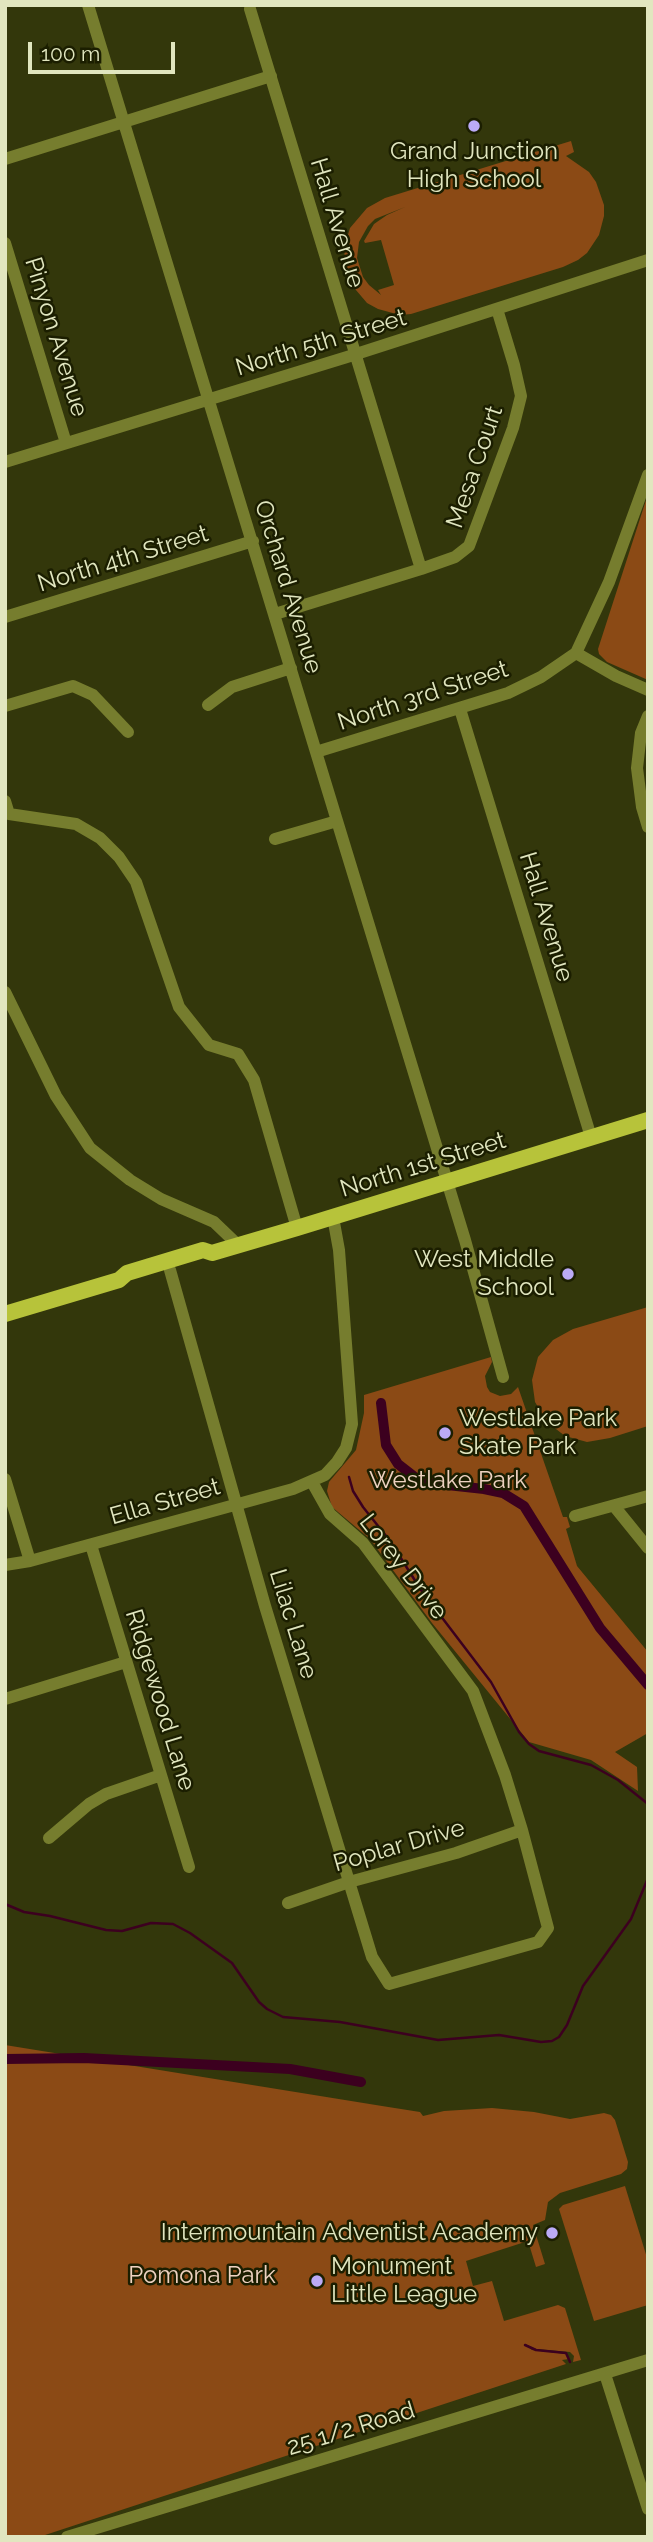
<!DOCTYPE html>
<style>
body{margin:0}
#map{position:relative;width:653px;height:2542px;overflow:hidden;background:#33370b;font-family:Raleway,sans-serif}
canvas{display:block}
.frame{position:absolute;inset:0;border:7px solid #e1e6bf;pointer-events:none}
.scale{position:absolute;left:28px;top:42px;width:147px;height:32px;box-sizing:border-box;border:4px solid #e1e6bf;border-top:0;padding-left:9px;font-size:21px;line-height:24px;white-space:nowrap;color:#e1e6bf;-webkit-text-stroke:5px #1b1e00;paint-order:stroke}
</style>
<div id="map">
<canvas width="653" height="2542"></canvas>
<div class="frame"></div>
<div class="scale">100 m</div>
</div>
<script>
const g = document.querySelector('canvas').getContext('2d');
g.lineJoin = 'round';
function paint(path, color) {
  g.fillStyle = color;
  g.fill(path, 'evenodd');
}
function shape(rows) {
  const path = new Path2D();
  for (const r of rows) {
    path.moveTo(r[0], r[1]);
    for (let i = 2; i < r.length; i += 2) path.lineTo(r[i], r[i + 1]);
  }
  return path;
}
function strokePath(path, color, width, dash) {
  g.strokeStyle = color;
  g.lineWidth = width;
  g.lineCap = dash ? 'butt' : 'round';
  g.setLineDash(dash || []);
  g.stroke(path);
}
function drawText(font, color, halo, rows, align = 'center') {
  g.font = font + ' Raleway,sans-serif';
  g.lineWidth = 5;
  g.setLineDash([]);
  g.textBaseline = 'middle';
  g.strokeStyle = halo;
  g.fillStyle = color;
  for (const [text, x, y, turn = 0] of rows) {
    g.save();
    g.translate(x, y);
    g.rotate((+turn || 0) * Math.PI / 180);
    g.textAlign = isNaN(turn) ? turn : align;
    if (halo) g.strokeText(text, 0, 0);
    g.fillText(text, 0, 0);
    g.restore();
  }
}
const green = shape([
 [571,141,574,152,566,156,589,172,596,182,604,205,604,216,599,235,587,253,578,260,563,267,411,314,400,315,378,309,367,303,350,283,346,271,344,248,350,228,367,208,385,198],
 [405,207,387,215,374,224,364,241,365,243,381,240,394,285,378,290,381,295,369,285,363,277,357,258,359,242,368,226,375,219],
 [648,494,648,680,607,662,599,654,598,649],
 [648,1307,648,1426,610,1438,587,1442,565,1436,547,1422,535,1402,532,1380,538,1357,553,1340,573,1329],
 [491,1357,492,1362,485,1376,487,1387,490,1392,500,1396,511,1394,518,1387,563,1517,567,1517,570,1527,566,1529,577,1566,648,1652,648,1733,615,1752,637,1767,638,1791,591,1760,529,1742,432,1623,370,1539,332,1507,327,1491,329,1482,356,1450,364,1413,364,1395],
 [5,2045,382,2106,420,2112,423,2116,444,2111,492,2108,534,2112,570,2119,604,2113,611,2115,615,2120,628,2162,627,2169,621,2174,560,2193,548,2202,545,2220,533,2225,545,2264,536,2267,528,2241,466,2261,473,2286,492,2281,504,2321,558,2305,565,2308,581,2360,573,2362,574,2356,570,2352,536,2349,525,2344,532,2350,566,2354,569,2359,562,2360,566,2364,39,2537,5,2537],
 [625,2186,648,2261,648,2305,594,2321,559,2209,563,2205]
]);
const stream = shape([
 [349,1477,353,1491,363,1507,390,1541,421,1590,491,1682,519,1732,529,1744,539,1751,591,1765,618,1780,648,1804],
 [5,1904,24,1912,50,1916,106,1930,122,1931,151,1923,173,1924,190,1933,232,1963,259,2002,267,2009,283,2017,340,2022,438,2040,499,2035,541,2042,552,2041,559,2037,567,2025,583,1986,631,1919,648,1878],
 [525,2345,536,2350,566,2353,570,2362]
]);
const canal = shape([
 [381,1403,386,1445,398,1464,416,1478,429,1483,484,1489,503,1493,524,1506,600,1628,648,1685],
 [5,2059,84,2058,290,2069,361,2082]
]);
const minor = shape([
 [88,5,465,1240,503,1377],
 [250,9,421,569],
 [5,159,271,76],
 [5,243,66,443],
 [5,462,347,357,648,260],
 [275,614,421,569,455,557,469,546,513,428,521,396,514,365,497,309],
 [5,617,253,541],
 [576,653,609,582,648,475],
 [576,653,616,676,648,690],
 [208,705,232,687,291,668],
 [5,706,73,686,93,695,128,732],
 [460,709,591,1137],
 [648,716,641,733,637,768,642,807,648,827],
 [316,752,508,693,541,677,576,653],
 [5,801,9,814,76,824,100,838,119,857,136,882,179,1007,209,1045,238,1054,254,1080,297,1228],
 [275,839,337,821],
 [5,992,56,1096,90,1148,130,1180,161,1199,214,1222,238,1245],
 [170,1270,265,1606,372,1957,389,1984,538,1942,548,1928,522,1830,505,1775,473,1691,363,1543,330,1514,312,1482],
 [5,1479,30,1561],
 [614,1506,648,1548],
 [575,1516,648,1496],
 [91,1545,189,1867],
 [5,1565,30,1561,293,1489,325,1475,337,1462,346,1448,352,1424,339,1250,333,1217],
 [5,1699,126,1662],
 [49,1838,89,1804,106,1794,161,1775],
 [288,1903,349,1882,456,1853,522,1830],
 [605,2374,648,2509],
 [67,2537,648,2360]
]);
const major = shape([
 [5,1314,119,1280,127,1273,203,1250,212,1253,297,1228,648,1120]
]);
const markers = [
 [474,126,7,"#bbaaf6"],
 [568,1274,7,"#bbaaf6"],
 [445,1433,7,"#bbaaf6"],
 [552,2233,7,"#bbaaf6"],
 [317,2281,7,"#bbaaf6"]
];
const poiNames = [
 ["Grand Junction",474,152,"center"],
 ["High School",474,180,"center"],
 ["West Middle",554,1260],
 ["School",554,1288],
 ["Westlake Park",459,1419,"left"],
 ["Skate Park",459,1447,"left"],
 ["Intermountain Adventist Academy",538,2233],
 ["Monument",331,2267,"left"],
 ["Little League",331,2295,"left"]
];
const streetNames = [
 ["Hall Avenue",337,223,73],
 ["Pinyon Avenue",56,337,73],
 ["North 5th Street",321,343,-17],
 ["Mesa Court",475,467,-71],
 ["North 4th Street",123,559,-17],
 ["Orchard Avenue",288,587,73],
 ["North 3rd Street",423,696,-18],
 ["Hall Avenue",546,917,73],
 ["North 1st Street",423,1165,-17],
 ["Ella Street",165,1502,-16],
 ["Lorey Drive",403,1567,52],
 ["Lilac Lane",293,1624,73],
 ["Ridgewood Lane",160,1700,73],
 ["Poplar Drive",399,1846,-16],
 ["25 1/2 Road",351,2429,-17]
];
const parkNames = [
 ["Westlake Park",448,1481],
 ["Pomona Park",202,2276]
];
paint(green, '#8b4a15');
strokePath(stream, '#3c001f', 2.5);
strokePath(canal, '#3c001f', 10);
strokePath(minor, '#767d2e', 12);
strokePath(major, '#b7c33a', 16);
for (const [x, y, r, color] of markers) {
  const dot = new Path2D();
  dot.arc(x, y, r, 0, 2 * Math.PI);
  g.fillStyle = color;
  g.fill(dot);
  strokePath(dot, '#1b1e00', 2.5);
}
drawText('24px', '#e1e6bf', '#1b1e00', poiNames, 'right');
drawText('24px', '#e1e6bf', '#1b1e00', streetNames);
drawText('24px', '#eed2c0', '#1b1e00', parkNames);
</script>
